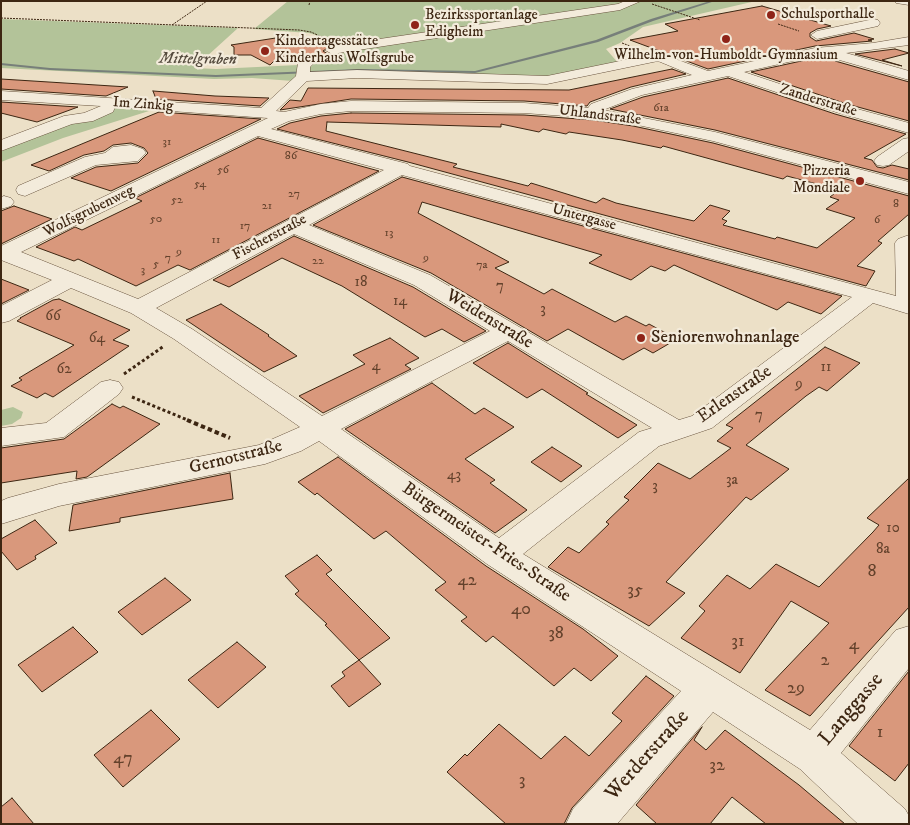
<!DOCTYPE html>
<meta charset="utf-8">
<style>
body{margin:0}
#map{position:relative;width:910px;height:825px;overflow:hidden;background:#ece0c7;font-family:"IM FELL DW Pica",serif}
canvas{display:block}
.frame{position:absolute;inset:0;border:2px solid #3d2612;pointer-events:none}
</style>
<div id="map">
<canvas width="910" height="825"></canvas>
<div class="frame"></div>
</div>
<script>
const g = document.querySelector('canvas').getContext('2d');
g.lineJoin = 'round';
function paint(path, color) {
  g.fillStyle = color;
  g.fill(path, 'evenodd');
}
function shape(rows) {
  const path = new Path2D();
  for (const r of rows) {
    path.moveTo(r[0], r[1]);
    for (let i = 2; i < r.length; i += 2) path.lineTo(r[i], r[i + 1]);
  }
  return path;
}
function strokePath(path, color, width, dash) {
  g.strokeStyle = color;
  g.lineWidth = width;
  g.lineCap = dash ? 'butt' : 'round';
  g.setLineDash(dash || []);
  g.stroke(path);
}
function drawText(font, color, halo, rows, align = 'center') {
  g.font = font + ' "IM FELL DW Pica",serif';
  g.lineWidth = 4.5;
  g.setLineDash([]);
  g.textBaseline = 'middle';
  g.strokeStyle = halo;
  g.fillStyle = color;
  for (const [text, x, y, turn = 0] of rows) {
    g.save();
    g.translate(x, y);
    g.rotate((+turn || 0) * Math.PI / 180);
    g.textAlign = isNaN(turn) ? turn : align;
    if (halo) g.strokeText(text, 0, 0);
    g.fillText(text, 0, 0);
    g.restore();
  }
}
const green = shape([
 [288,1,756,1,643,27,620,43,606,49,619,64,547,79,358,73,293,81,252,78,214,79,1,68,1,19,238,28,194,68,216,69,298,65,300,62,317,64,325,57,334,54,327,51,342,47,334,41,320,41,316,35,309,33,254,29],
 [117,107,143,109,149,111,63,138,1,162,1,147,71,120,88,119],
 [13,407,23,412,21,418,12,424,1,426,1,410]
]);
const stream = shape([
 [710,1,715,1,653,21,598,42,475,73,359,71,216,77,50,70,1,65,1,63,50,68,216,75,359,69,475,71,596,40,651,19,710,1]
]);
const building = shape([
 [762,6,831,26,817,29,810,33,810,37,816,41,854,33,874,39,868,40,872,41,815,46,708,69,630,40,678,31,665,24,762,6],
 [282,37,334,44,323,51,331,56,336,55,335,59,314,58,310,55,304,58,279,56,270,65,251,55,234,55,234,47,231,45,282,37],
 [895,49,909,53,882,60,902,66,855,54,895,49],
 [832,56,835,61,909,82,909,121,847,104,751,72,815,58,832,56],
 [672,69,686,74,631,87,590,102,587,106,524,101,351,99,280,110,290,100,301,101,308,88,569,90,672,69],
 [728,78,835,114,906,134,864,158,872,160,877,167,883,168,892,165,909,169,909,180,715,130,610,109,643,97,728,78],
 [1,79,128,87,106,96,1,89,1,79],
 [153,91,215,96,269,98,260,106,156,99,153,91],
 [1,102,78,107,37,122,1,113,1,102],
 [159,112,261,119,111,191,71,178,96,167,138,163,148,153,144,148,131,143,113,145,104,151,84,155,49,171,31,165,159,112],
 [351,113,524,115,593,120,633,126,713,143,909,196,909,214,878,241,882,243,857,266,875,271,866,286,408,162,277,129,290,123,321,116,351,113],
 [327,122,501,127,501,124,539,132,543,129,566,134,569,132,622,140,661,148,663,146,783,179,787,176,839,190,830,197,839,200,826,209,855,218,817,248,777,237,775,239,723,225,727,221,722,219,730,211,710,205,694,221,616,203,603,198,596,203,531,183,528,186,505,180,453,167,457,164,326,131,327,122],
 [258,138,379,171,190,270,178,265,136,286,78,259,74,261,36,247,75,227,82,230,142,201,135,198,258,138],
 [402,177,842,296,821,314,788,302,777,310,674,265,665,271,651,266,631,280,589,263,602,255,422,202,418,213,509,262,495,268,544,294,552,289,615,322,626,316,646,326,649,324,677,339,653,353,644,348,623,360,568,329,547,341,431,273,313,225,402,177],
 [14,206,52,219,1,244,1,211,14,206],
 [294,236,413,287,486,331,464,342,442,329,425,337,342,286,282,258,229,287,213,280,294,236],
 [1,279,29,290,1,304,1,279],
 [59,299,130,330,113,340,129,346,53,397,45,393,37,398,11,386,22,380,19,378,74,345,17,321,21,318,20,318,53,300,59,299],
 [221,304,269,335,268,336,297,356,264,372,186,320,221,304],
 [390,338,419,358,405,365,411,369,323,413,299,396,365,364,353,355,390,338],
 [508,343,588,393,586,394,637,425,618,438,542,389,527,398,473,363,508,343],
 [825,347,860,363,827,391,819,387,806,396,746,445,789,469,751,500,746,497,666,582,685,593,649,626,548,567,568,547,579,553,609,524,606,522,629,500,624,497,658,463,690,479,731,448,717,441,733,428,726,425,825,347],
 [432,383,475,414,484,408,514,427,465,459,495,480,490,483,527,510,495,533,345,429,432,383],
 [112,404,120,408,123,406,160,424,87,477,76,479,77,471,1,483,1,448,64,439,112,404],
 [552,447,582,466,561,482,531,462,552,447],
 [338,457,486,566,583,629,618,656,591,681,574,668,554,686,493,636,486,642,461,621,467,617,435,590,446,582,386,531,374,539,317,493,315,495,298,482,338,457],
 [230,473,233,499,120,518,120,522,69,531,73,505,230,473],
 [909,478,909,607,810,716,765,690,829,623,791,601,740,673,681,638,705,611,699,606,727,575,750,589,776,564,819,587,873,532,879,525,867,518,909,478],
 [35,520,57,543,35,556,36,559,17,570,1,551,1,539,35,520],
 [317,555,332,570,326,574,390,638,359,660,325,625,327,624,295,594,299,591,285,576,317,555],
 [165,578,191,600,142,635,118,612,165,578],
 [73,627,98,652,42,692,18,665,73,627],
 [237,642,266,667,218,708,188,680,237,642],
 [359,660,381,684,349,707,331,686,345,676,342,672,359,660],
 [909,671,909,763,895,781,849,746,909,671],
 [646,676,674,696,572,808,564,824,506,824,447,772,465,754,467,756,499,724,541,759,565,736,589,756,622,721,612,713,646,676],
 [151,710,180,739,123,787,94,755,151,710],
 [702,727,694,740,706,750,725,730,799,785,845,824,766,824,732,797,710,824,657,824,636,805,702,727],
 [12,798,34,824,1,824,1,807,12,798]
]);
const pathFar2 = shape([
 [652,4,700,20],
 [309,5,310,1],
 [1,18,299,30,311,32,324,38],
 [778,24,799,31],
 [172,25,207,1],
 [622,43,630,46]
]);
const pathFar1 = shape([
 [124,374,164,346],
 [132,397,190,421]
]);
const path = shape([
 [187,420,230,438]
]);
const minor = shape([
 [625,1,641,1,620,10,332,54,325,50,332,46,618,4,625,1],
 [895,1,909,1,909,5,896,3,895,1],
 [874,19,878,20,880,23,878,26,817,39,811,35,817,31,874,19],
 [909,37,909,45,846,53,909,71,909,80,836,59,834,56,836,54,815,56,744,72,846,106,909,123,909,133,836,112,728,76,642,95,603,110,715,132,909,182,909,194,713,141,633,124,593,118,524,113,351,111,321,114,289,121,271,129,408,164,410,166,896,296,895,243,898,239,909,235,909,314,873,303,712,428,659,446,523,554,810,730,896,630,909,626,909,668,841,753,905,809,909,816,909,824,858,824,800,769,713,712,617,824,566,824,573,809,681,691,487,564,319,441,301,451,265,464,59,506,1,524,1,501,8,498,59,484,259,445,300,427,174,339,131,313,71,288,9,321,1,323,1,306,52,280,1,260,1,246,268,118,115,107,113,112,93,121,72,124,1,151,1,140,64,116,84,113,101,106,1,100,1,91,261,108,296,76,298,63,309,57,316,61,310,67,310,72,357,70,547,76,659,53,708,71,815,48,873,43,909,37],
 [658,61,692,75,632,89,591,104,588,108,524,103,351,101,321,104,284,112,276,111,307,81,357,78,547,84,658,61],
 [258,136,384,170,138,299,21,252,258,136],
 [402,175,852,297,692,416,679,420,430,275,309,225,402,175],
 [294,234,414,285,490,331,322,416,192,329,156,308,294,234],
 [508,341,652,428,639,432,499,538,341,429,508,341],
 [909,138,909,151,889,165,883,166,877,165,874,161,877,157,903,139,909,138],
 [131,145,143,149,146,153,138,161,96,165,25,196,18,194,16,190,18,186,85,157,105,153,113,147,131,145],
 [4,196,11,198,14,202,11,206,1,209,1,197,4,196],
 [110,380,119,382,123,388,119,394,64,437,1,446,1,428,46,423,101,382,110,380]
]);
const markers = [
 [771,15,5,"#8f2418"],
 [415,25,5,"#8f2418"],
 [726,39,5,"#8f2418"],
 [265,51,5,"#8f2418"],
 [860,181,5,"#8f2418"],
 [641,338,5,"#8f2418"]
];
const farNumbernames = [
 ["61a",661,109],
 ["31",167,143],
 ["86",291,157],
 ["56",223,171],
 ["54",200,185],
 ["27",294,195],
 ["52",177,201],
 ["8",896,205],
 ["21",267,207],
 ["50",156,220],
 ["6",877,221],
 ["17",245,227],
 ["13",389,234],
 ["11",216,241],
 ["9",179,253],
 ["7",168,259],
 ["9",426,259],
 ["22",318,262],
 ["5",156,265],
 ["7a",482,266],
 ["3",143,271]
];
const farPoinames = [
 ["Schulsporthalle",781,15],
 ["Bezirkssportanlage",425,16],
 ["Edigheim",425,33],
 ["Kindertagesstätte",275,42],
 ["Kinderhaus Wolfsgrube",275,59],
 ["Wilhelm-von-Humboldt-Gymnasium",726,56,"center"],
 ["Pizzeria",850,172,"right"],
 ["Mondiale",850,189,"right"]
];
const farStreetnames = [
 ["Zanderstraße",818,101,17],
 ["Im Zinkig",143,105,4],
 ["Uhlandstraße",600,116,7],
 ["Wolfsgrubenweg",89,212,-26],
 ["Untergasse",584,218,15],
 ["Fischerstraße",270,238,-28]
];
const numberNames = [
 ["18",361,283],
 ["7",500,287],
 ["14",400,302],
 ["3",543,310],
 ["66",53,317],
 ["64",97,339],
 ["4",376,367],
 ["11",826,368],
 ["62",64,370],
 ["9",799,385],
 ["7",759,416],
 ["43",454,476],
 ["3a",732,481],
 ["3",655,487],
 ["10",893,529],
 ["8a",883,550]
];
const farWaternames = [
 ["Mittelgraben",198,60,1]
];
const streetNames = [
 ["Weidenstraße",489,320,31],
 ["Erlenstraße",735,395,-35],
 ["Gernotstraße",236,458,-14],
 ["Bürgermeister-Fries-Straße",486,543,34]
];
const poiNames = [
 ["Seniorenwohnanlage",651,338]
];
const nearNumbernames = [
 ["8",872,572],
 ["42",467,581],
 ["35",635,591],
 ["40",521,610],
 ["38",556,634],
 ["31",738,642],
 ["4",854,645],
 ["2",825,661],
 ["29",796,689],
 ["1",880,733],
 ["47",123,759],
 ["32",717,766],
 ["3",522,781]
];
const nearStreetnames = [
 ["Langgasse",852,710,-50],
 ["Werderstraße",648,756,-48]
];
paint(green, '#b3c399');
paint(stream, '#777f7a');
paint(building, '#d9987c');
strokePath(building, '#3d2612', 1);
strokePath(minor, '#69543f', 1);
strokePath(pathFar2, '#3d2612', 1, [2, 1]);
strokePath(pathFar1, '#3d2612', 3, [3, 2.5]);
strokePath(path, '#3d2612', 4, [4.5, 3]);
paint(minor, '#f3ebdb');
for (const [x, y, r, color] of markers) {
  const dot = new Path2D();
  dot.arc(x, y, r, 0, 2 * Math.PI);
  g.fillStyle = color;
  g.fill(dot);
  strokePath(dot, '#f3ebdb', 2);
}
drawText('12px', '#64422c', null, farNumbernames);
drawText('15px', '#3d2612', '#f3ebdb', farPoinames, 'left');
drawText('15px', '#3d2612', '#f3ebdb', farStreetnames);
drawText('15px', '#64422c', null, numberNames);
drawText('italic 16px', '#554b3e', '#f3ebdb', farWaternames);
drawText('18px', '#3d2612', '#f3ebdb', streetNames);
drawText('18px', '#3d2612', '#f3ebdb', poiNames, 'left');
drawText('18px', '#64422c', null, nearNumbernames);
drawText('21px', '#3d2612', '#f3ebdb', nearStreetnames);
</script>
